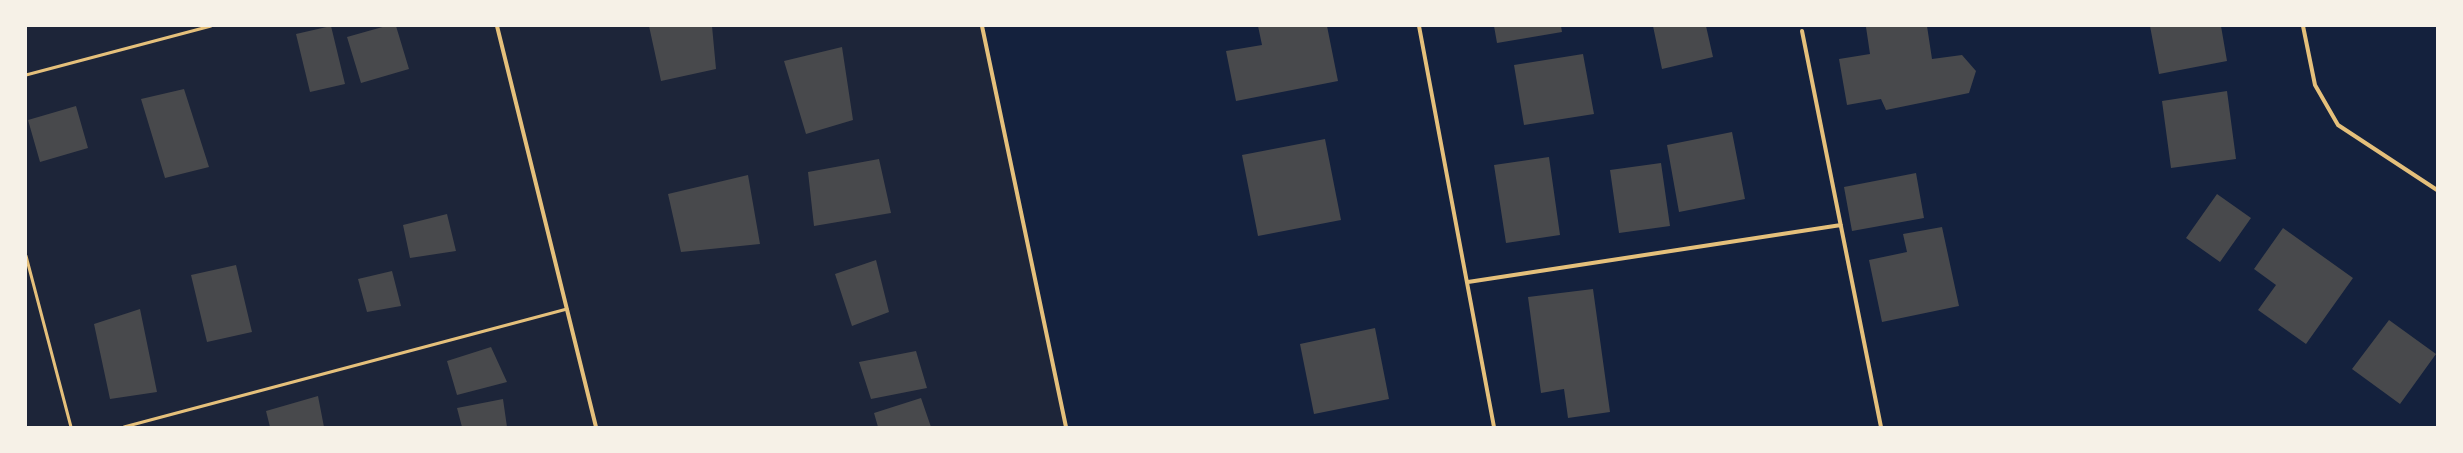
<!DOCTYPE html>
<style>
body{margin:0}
#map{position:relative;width:2463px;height:453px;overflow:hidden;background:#14213d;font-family:"Fira Sans",sans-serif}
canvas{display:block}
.frame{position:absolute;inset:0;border:27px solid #f6f1e7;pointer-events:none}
</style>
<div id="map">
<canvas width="2463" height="453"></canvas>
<div class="frame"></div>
</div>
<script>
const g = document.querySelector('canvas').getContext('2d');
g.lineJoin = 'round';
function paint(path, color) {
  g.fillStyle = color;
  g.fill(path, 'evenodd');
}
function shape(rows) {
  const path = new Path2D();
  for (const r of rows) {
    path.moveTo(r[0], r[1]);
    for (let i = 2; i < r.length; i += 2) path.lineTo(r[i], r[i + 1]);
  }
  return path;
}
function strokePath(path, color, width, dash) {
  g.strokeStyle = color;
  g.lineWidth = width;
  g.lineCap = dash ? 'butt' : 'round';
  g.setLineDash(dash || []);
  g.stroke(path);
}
const green = shape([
 [26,26,982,26,1066,427,26,427]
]);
const building = shape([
 [331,26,345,84,310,92,296,34],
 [386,26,396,26,409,69,361,83,347,37],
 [649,26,712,26,716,69,661,81],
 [1258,26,1327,26,1338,81,1236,101,1226,51,1262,45],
 [1494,26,1561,26,1562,32,1497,43],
 [1653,26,1706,26,1713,57,1662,69],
 [1870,26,1927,26,1932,59,1962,55,1976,71,1969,93,1886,110,1881,99,1847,105,1839,59,1870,54,1866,27],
 [2150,26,2221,26,2227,61,2159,74],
 [842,47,853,120,806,134,784,61],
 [1583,54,1594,114,1524,125,1514,65],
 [184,89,209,167,165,178,141,99],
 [2227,91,2236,159,2171,168,2162,101],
 [76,106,88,148,40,162,28,120],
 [1732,132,1745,199,1679,212,1667,145],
 [1325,139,1341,220,1258,236,1242,155],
 [1549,157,1560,235,1506,243,1494,165],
 [879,159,891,213,814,226,808,172],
 [1661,163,1670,226,1619,233,1610,170],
 [1916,173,1924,218,1852,231,1844,187],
 [748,175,760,244,681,252,668,194],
 [2217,194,2251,218,2220,262,2186,238],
 [447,214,456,251,410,258,403,225],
 [1942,227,1959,306,1882,322,1869,260,1907,252,1903,234],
 [2283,228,2353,278,2306,344,2258,310,2276,285,2254,269],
 [876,260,889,312,852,326,835,274],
 [236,265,252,332,207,342,191,275],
 [392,271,401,306,367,312,358,279],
 [1593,289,1610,412,1568,418,1564,389,1541,393,1528,297],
 [140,309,157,392,110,399,94,324],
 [2389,320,2436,354,2400,404,2352,369],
 [1375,328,1389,399,1314,414,1300,344],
 [491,347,507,382,457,395,447,361],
 [916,351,927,388,871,399,859,362],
 [318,396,324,427,270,427,266,411],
 [921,398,931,427,878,427,874,413],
 [503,399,507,427,462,427,457,408]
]);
const service = shape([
 [26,75,211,26],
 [26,256,71,427],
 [124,427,567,309]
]);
const minor = shape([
 [497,26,596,427],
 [982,26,1066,427],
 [1419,26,1494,427],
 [2303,26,2315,85,2338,125,2437,190],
 [1802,31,1881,427],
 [1468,282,1841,225]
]);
paint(green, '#1d2539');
paint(building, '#48494c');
strokePath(service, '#e5c07b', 3);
strokePath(minor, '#e5c07b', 4);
</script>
